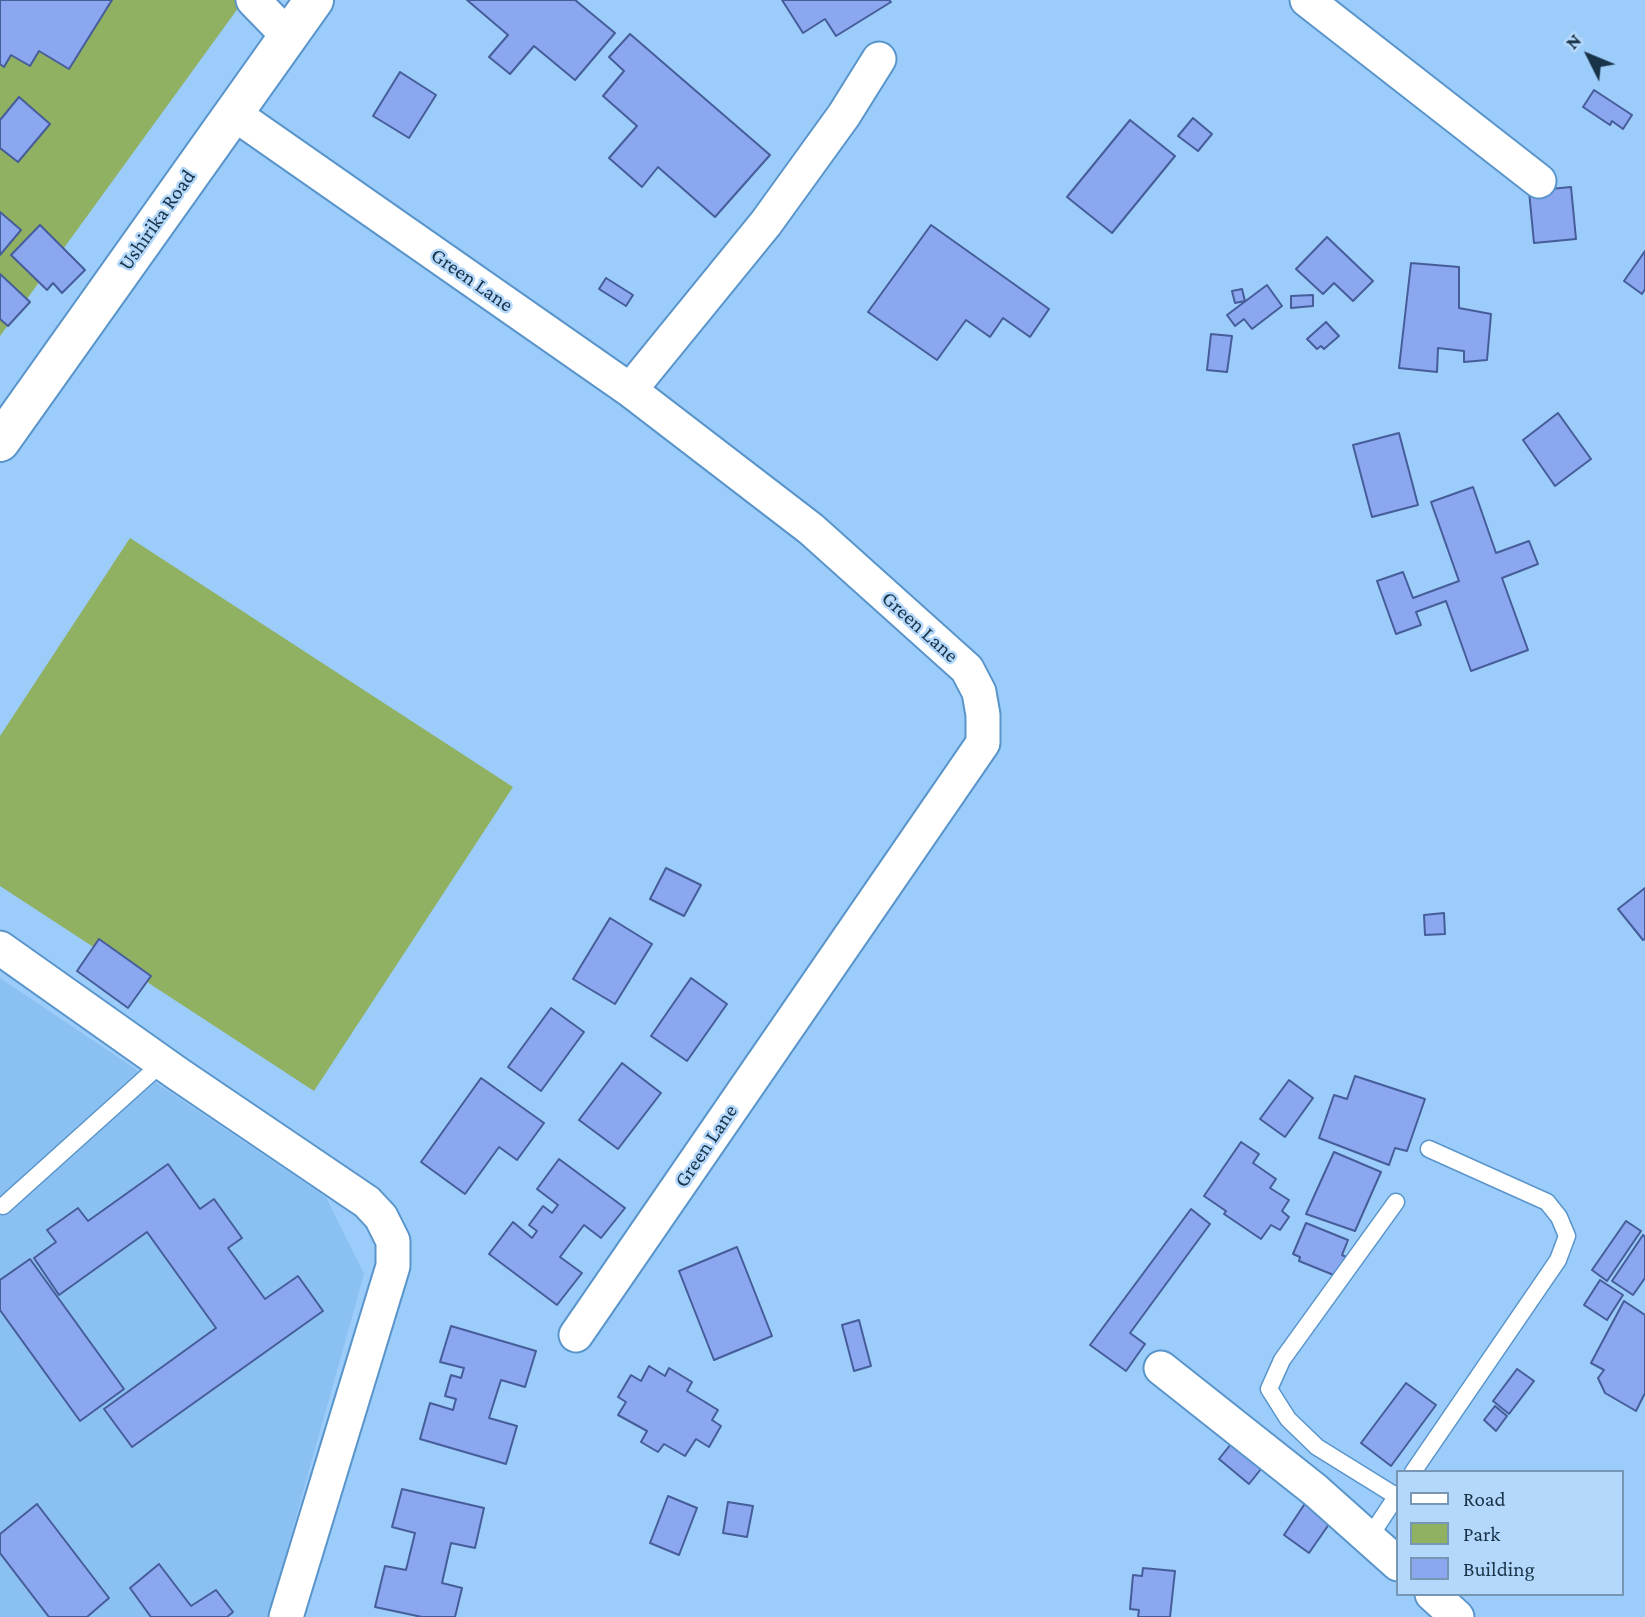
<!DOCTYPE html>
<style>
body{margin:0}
#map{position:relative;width:1645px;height:1617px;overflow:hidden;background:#9cccfa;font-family:"Crimson Pro",serif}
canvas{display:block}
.legend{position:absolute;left:1396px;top:1470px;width:228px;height:126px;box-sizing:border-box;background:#b4d8fb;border:2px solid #7696b4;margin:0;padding:9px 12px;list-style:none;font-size:21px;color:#193349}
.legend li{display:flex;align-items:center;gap:14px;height:35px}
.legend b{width:35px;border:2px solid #7696b4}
.north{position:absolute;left:1554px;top:21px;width:70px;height:70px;-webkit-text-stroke:5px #b4d8fb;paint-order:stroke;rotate:313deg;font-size:19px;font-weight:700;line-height:28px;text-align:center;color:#193349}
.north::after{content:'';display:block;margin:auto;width:24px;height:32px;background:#193349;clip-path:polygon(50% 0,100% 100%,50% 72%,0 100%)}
</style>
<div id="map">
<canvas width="1645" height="1617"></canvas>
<ul class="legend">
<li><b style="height:9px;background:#fff"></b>Road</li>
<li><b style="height:19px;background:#90b062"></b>Park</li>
<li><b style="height:19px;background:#8aa7f0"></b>Building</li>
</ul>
<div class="north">N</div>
</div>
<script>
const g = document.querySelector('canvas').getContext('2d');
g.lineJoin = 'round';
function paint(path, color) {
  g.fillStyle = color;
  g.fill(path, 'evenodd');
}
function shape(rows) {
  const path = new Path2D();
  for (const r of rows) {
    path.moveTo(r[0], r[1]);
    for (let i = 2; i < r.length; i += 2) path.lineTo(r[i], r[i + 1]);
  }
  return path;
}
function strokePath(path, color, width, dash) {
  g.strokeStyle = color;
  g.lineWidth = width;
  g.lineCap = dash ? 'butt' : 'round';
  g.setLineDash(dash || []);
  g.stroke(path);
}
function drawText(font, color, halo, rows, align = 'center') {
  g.font = font + ' "Crimson Pro",serif';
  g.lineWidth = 5;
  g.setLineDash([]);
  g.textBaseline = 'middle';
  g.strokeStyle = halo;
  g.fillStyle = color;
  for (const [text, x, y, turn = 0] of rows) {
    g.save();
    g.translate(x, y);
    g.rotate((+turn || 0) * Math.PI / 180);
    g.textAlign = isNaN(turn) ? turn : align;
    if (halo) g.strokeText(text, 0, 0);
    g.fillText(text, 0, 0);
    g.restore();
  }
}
const built = shape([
 [0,978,326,1197,364,1274,268,1617,0,1617]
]);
const green = shape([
 [0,0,244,0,0,336],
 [130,538,513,787,314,1091,0,886,0,736]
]);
const building = shape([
 [0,0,112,0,69,69,39,51,30,66,11,55,4,67,0,64,0,0],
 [467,0,575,0,615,33,575,80,534,46,510,74,489,57,508,35,467,0],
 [782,0,889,0,891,2,836,36,825,19,803,33,782,0],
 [630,34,770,155,715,217,658,167,642,187,609,158,637,126,603,96,624,71,609,57,630,34],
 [400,72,436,95,409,138,373,116,400,72],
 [1594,90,1632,115,1623,129,1612,121,1610,125,1583,107,1594,90],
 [19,97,50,124,18,162,0,148,0,120,19,97],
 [1193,118,1212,134,1198,151,1178,136,1193,118],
 [1130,120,1175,156,1112,233,1067,197,1130,120],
 [1571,187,1576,239,1534,243,1529,191,1571,187],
 [0,212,21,230,0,255,0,212],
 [40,225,85,270,62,293,53,283,47,290,11,255,40,225],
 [931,225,1049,309,1030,337,1003,318,990,337,966,320,937,360,868,312,931,225],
 [1327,237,1373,281,1353,301,1334,283,1323,294,1296,269,1327,237],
 [1645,251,1645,289,1642,294,1624,281,1645,251],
 [1411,263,1459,267,1459,308,1491,314,1487,360,1464,362,1464,351,1438,348,1437,372,1399,368,1411,263],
 [0,274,30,302,8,326,0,319,0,274],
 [606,278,633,295,626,306,599,289,606,278],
 [1267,285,1282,306,1252,329,1244,319,1235,326,1227,315,1267,285],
 [1242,289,1245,301,1235,303,1232,291,1242,289],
 [1313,295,1313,306,1291,308,1291,296,1313,295],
 [1326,322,1339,336,1324,349,1321,346,1317,349,1307,339,1326,322],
 [1211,334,1232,336,1227,372,1207,370,1211,334],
 [1558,413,1591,459,1555,486,1523,440,1558,413],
 [1399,433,1418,505,1372,517,1353,445,1399,433],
 [1473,487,1496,553,1529,541,1538,564,1502,578,1528,650,1471,671,1446,601,1416,612,1421,625,1396,634,1377,581,1403,572,1413,598,1459,581,1431,502,1473,487],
 [666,868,701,885,684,916,650,899,666,868],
 [1645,888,1645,939,1643,940,1618,909,1645,888],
 [1444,913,1445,934,1425,935,1424,915,1444,913],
 [610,918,652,944,615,1004,573,979,610,918],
 [99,939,151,976,128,1008,77,971,99,939],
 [691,978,727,1004,687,1061,651,1036,691,978],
 [551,1008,584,1032,541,1091,508,1067,551,1008],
 [622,1063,661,1093,618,1149,579,1120,622,1063],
 [1355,1076,1425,1099,1407,1151,1395,1148,1389,1165,1319,1138,1334,1095,1347,1099,1355,1076],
 [481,1078,544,1123,517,1160,499,1147,465,1194,421,1162,481,1078],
 [1289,1080,1313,1098,1285,1137,1260,1119,1289,1080],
 [1241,1142,1259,1154,1253,1163,1276,1179,1270,1188,1289,1200,1282,1211,1289,1217,1280,1230,1271,1225,1261,1239,1224,1214,1226,1211,1204,1196,1241,1142],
 [1334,1152,1381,1172,1355,1231,1306,1214,1334,1152],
 [559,1159,625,1208,601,1238,584,1225,560,1257,582,1273,557,1305,489,1254,513,1222,532,1238,537,1231,529,1225,543,1206,552,1213,558,1205,537,1189,559,1159],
 [168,1164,200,1209,214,1199,242,1238,228,1248,265,1299,298,1276,323,1311,132,1447,104,1409,216,1328,147,1232,59,1295,34,1258,56,1242,47,1230,78,1208,88,1221,168,1164],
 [1191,1209,1210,1224,1130,1333,1145,1344,1126,1371,1090,1345,1191,1209],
 [1626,1221,1641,1231,1607,1281,1592,1270,1626,1221],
 [1306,1223,1348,1240,1342,1255,1348,1258,1341,1278,1299,1261,1300,1257,1293,1254,1306,1223],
 [1643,1235,1645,1237,1645,1278,1633,1295,1612,1281,1643,1235],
 [737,1247,772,1336,714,1360,679,1271,737,1247],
 [30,1259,124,1389,80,1421,0,1310,0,1280,30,1259],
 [1600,1280,1623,1295,1607,1320,1584,1305,1600,1280],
 [1624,1301,1645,1315,1645,1393,1636,1411,1605,1393,1598,1378,1604,1370,1591,1363,1624,1301],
 [859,1320,871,1366,854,1371,842,1325,859,1320],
 [451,1326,536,1351,525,1387,501,1380,489,1418,517,1426,506,1464,420,1439,430,1403,453,1410,456,1399,445,1396,451,1375,461,1378,464,1368,440,1362,451,1326],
 [649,1366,665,1376,669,1368,692,1382,687,1391,718,1410,712,1420,721,1426,709,1447,696,1439,685,1456,664,1444,658,1452,641,1442,647,1431,618,1415,626,1402,618,1397,631,1375,641,1381,649,1366],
 [1517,1369,1534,1381,1509,1414,1493,1401,1517,1369],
 [1406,1383,1436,1405,1391,1466,1361,1443,1406,1383],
 [1495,1406,1507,1416,1496,1431,1484,1420,1495,1406],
 [1239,1434,1269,1459,1249,1484,1219,1459,1239,1434],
 [402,1489,484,1508,475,1548,451,1543,442,1583,462,1588,455,1617,422,1617,375,1607,385,1566,406,1570,415,1533,392,1527,402,1489],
 [668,1496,697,1508,679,1555,650,1543,668,1496],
 [1308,1499,1334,1517,1309,1553,1284,1535,1308,1499],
 [728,1502,753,1506,747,1537,723,1533,728,1502],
 [37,1504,109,1598,87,1617,49,1617,0,1553,0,1534,37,1504],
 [159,1564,191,1606,216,1590,233,1612,227,1617,151,1617,130,1588,159,1564],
 [1143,1568,1175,1571,1170,1617,1138,1617,1139,1610,1130,1609,1133,1575,1142,1576,1143,1568]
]);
const lane = shape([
 [1396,1202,1282,1360,1269,1389,1288,1419,1317,1447,1396,1496],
 [3,1206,162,1063],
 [1413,1472,1558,1260,1567,1236,1559,1217,1547,1202,1429,1149],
 [1369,1538,1398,1494]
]);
const street = shape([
 [253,0,288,36],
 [1307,0,1539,181],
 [233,113,630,390,811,529,967,669,979,692,983,715,983,743,576,1335],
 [630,390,766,223,844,115,879,59],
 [0,948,178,1074,367,1202,381,1217,393,1241,393,1266,286,1617],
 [1161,1368,1315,1490,1398,1564],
 [1432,1594,1457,1617]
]);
const secondary = shape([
 [0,442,314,0]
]);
const streetNames = [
 ["Ushirika Road",157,220,-55],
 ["Green Lane",472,280,35],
 ["Green Lane",920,627,42],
 ["Green Lane",706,1146,-56]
];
paint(built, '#8bc0f2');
paint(green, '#90b062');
paint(building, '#8aa7f0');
strokePath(building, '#465d9a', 2);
strokePath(lane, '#5995cb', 19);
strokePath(street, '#5995cb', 37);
strokePath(secondary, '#5995cb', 42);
strokePath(lane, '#fff', 16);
strokePath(street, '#fff', 33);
strokePath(secondary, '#fff', 38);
drawText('21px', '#193349', '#b4d8fb', streetNames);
</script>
